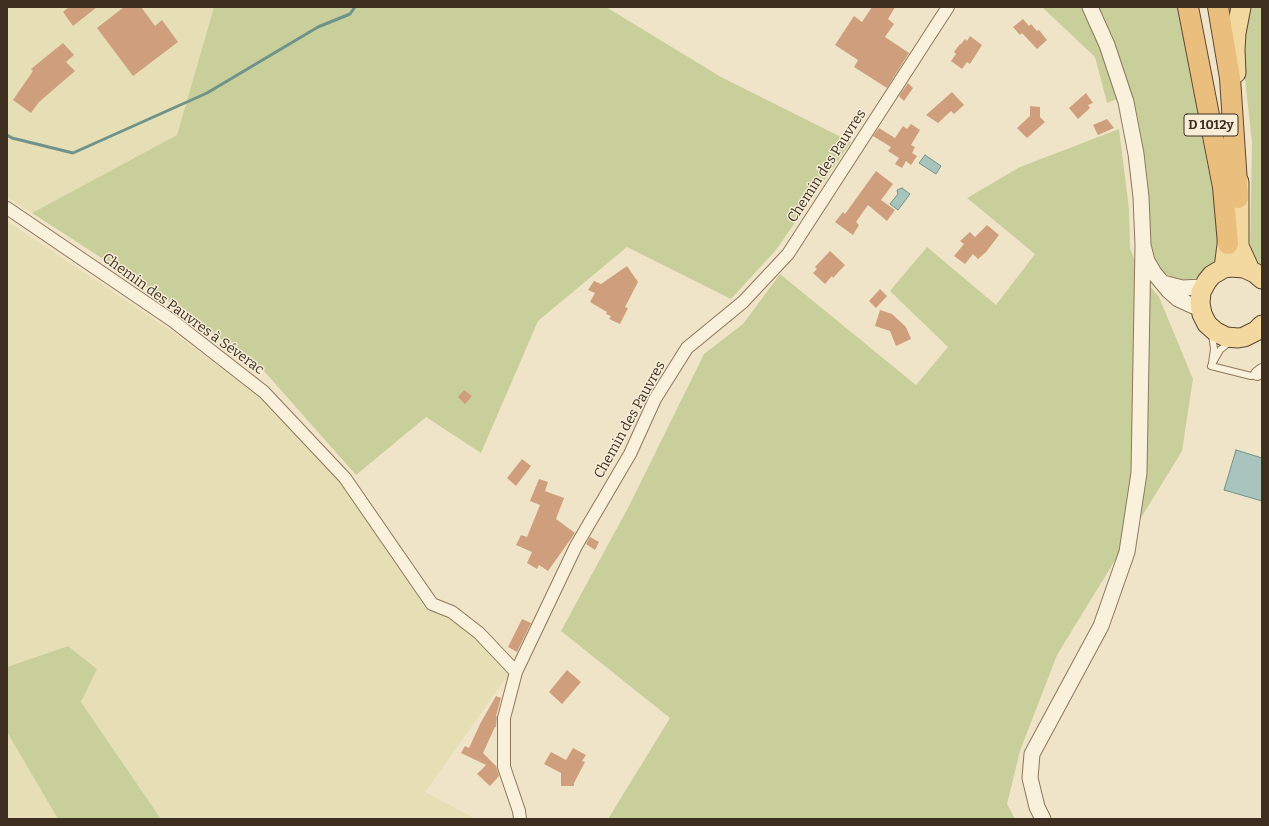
<!DOCTYPE html>
<meta charset="utf-8">
<style>
body{margin:0}
#map{position:relative;width:1269px;height:826px;overflow:hidden;background:#f0e4c8;font-family:Bitter,serif}
canvas{display:block}
.frame{position:absolute;inset:0;border:8px solid #3d2e20;pointer-events:none}
</style>
<div id="map">
<canvas width="1269" height="826"></canvas>
<div class="frame"></div>
</div>
<script>
const g = document.querySelector('canvas').getContext('2d');
g.lineJoin = 'round';
function paint(path, color) {
  g.fillStyle = color;
  g.fill(path, 'evenodd');
}
function shape(rows) {
  const path = new Path2D();
  for (const r of rows) {
    path.moveTo(r[0], r[1]);
    for (let i = 2; i < r.length; i += 2) path.lineTo(r[i], r[i + 1]);
  }
  return path;
}
function strokePath(path, color, width, dash) {
  g.strokeStyle = color;
  g.lineWidth = width;
  g.lineCap = dash ? 'butt' : 'round';
  g.setLineDash(dash || []);
  g.stroke(path);
}
function drawText(font, color, halo, rows, align = 'center') {
  g.font = font + ' Bitter,serif';
  g.lineWidth = 3;
  g.setLineDash([]);
  g.textBaseline = 'middle';
  g.strokeStyle = halo;
  g.fillStyle = color;
  for (const [text, x, y, turn = 0] of rows) {
    g.save();
    g.translate(x, y);
    g.rotate((+turn || 0) * Math.PI / 180);
    g.textAlign = isNaN(turn) ? turn : align;
    if (halo) g.strokeText(text, 0, 0);
    g.fillText(text, 0, 0);
    g.restore();
  }
}
const farmland = shape([
 [7,7,214,7,177,135,32,213,7,197],
 [7,221,170,330,256,395,338,480,426,608,450,617,484,641,509,674,425,792,474,818,473,819,161,819,81,702,97,669,68,646,7,667],
 [7,732,58,819,7,819]
]);
const green = shape([
 [214,7,606,7,721,77,851,142,776,250,731,299,627,247,538,321,481,453,426,417,356,475,264,371,179,308,32,213,177,135],
 [1042,7,1082,7,1088,19,1109,71,1117,99,1107,103,1095,57],
 [1099,7,1178,7,1215,204,1219,251,1216,263,1200,277,1187,280,1174,278,1164,273,1156,263,1151,251,1149,239,1148,180,1136,109,1112,35],
 [1247,7,1262,7,1262,268,1252,258,1250,252,1252,142,1243,61],
 [1119,129,1129,209,1130,248,1140,274,1159,297,1193,379,1182,451,1057,655,1020,751,1007,804,1015,819,608,819,670,718,561,631,629,506,704,354,743,324,780,274,916,385,948,347,890,291,927,247,996,305,1035,254,967,198,1020,167],
 [68,646,97,669,81,702,161,819,58,819,7,732,7,667]
]);
const water = shape([
 [925,155,941,166,936,174,919,163,925,155],
 [902,188,910,194,898,210,890,204,898,194,897,190,902,188],
 [1236,450,1262,458,1262,501,1224,490,1236,450]
]);
const stream = shape([
 [7,135,12,138,73,153,207,93,318,27,350,14,355,7]
]);
const building = shape([
 [69,7,97,7,73,26,63,12],
 [124,7,141,7,155,26,162,20,178,42,133,76,97,28],
 [872,7,895,7,888,19,894,24,885,37,909,53,887,88,854,67,858,60,835,45,854,16,862,22],
 [1023,19,1029,26,1031,24,1037,31,1039,30,1047,40,1037,49,1022,33,1020,35,1013,27],
 [970,36,982,45,970,64,967,62,962,69,951,61,956,54,954,52,960,44,961,44,965,39,967,41],
 [63,43,74,55,66,62,75,71,39,102,31,113,13,100,33,71,31,69],
 [908,83,913,88,904,101,899,96],
 [952,92,964,105,954,114,951,111,938,123,926,115],
 [1086,93,1093,103,1088,105,1090,108,1078,119,1069,108],
 [1030,106,1040,107,1040,117,1045,122,1027,138,1017,128,1030,116],
 [1107,119,1114,128,1098,135,1093,125],
 [911,124,920,130,911,145,915,147,912,153,917,156,911,165,906,161,902,168,895,164,899,158,888,151,891,147,873,136,879,128,895,138,903,126,907,129],
 [876,171,893,184,881,200,895,210,887,221,868,205,856,222,859,225,853,235,835,222,843,212,845,214],
 [987,225,999,235,986,252,978,259,973,254,965,264,954,256,964,244,960,241,970,232,975,237],
 [830,251,845,265,833,278,832,276,825,284,813,273,817,269,815,267],
 [627,266,638,282,625,307,628,308,620,324,609,319,611,316,606,314,607,312,590,302,595,293,588,290,594,281,601,284],
 [880,289,887,296,876,308,869,301],
 [880,310,892,314,906,327,911,339,896,346,890,331,875,326],
 [464,390,472,396,465,404,458,397],
 [522,459,531,466,516,486,507,478],
 [539,479,548,482,545,491,564,498,556,519,575,533,548,571,539,565,537,569,527,563,532,552,516,545,521,535,527,537,540,505,530,501],
 [590,537,599,542,595,550,586,544],
 [522,619,531,623,517,652,508,647],
 [567,670,581,682,562,704,549,692],
 [496,696,501,698,496,716,497,716,496,727,495,727,483,753,496,766,499,776,490,786,477,774,486,765,461,753,465,746,469,748,480,724],
 [573,748,586,755,582,761,585,762,574,783,574,786,561,786,561,773,544,764,551,752,566,760]
]);
const service = shape([
 [1212,363,1214,349,1212,334],
 [1211,366,1251,376,1259,374],
 [1211,366,1220,350,1231,341]
]);
const minor = shape([
 [7,208,173,321,264,392,345,478,432,604,452,612,479,633,516,672],
 [1257,374,1262,370],
 [520,819,519,811,504,767,504,718,516,672,576,546,630,454,655,399,687,348,743,302,788,254,948,7]
]);
const tertiary = shape([
 [1090,7,1107,45,1126,102,1136,154,1141,197,1143,245,1147,261,1154,273,1169,291,1178,299,1200,309],
 [1163,283,1182,288,1203,287],
 [1043,819,1037,807,1030,778,1032,754,1101,626,1127,552,1139,473,1143,245]
]);
const primary = shape([
 [1236,73,1235,50,1236,33,1241,7],
 [1239,182,1239,246,1250,270],
 [1224,268,1229,229],
 [1262,279,1255,273,1244,268,1231,267,1224,268,1212,275,1207,281,1201,292,1200,303,1202,314,1207,324,1216,332,1226,337,1238,338,1244,337,1256,331,1262,325]
]);
const trunk = shape([
 [1188,7,1223,187,1228,244],
 [1218,7,1230,78,1238,198]
]);
const shields = [
 [1211,125,54]
];
const shieldNames = [
 ["D 1012y",1211,125]
];
const streetNames = [
 ["Chemin des Pauvres",827,166,-57],
 ["Chemin des Pauvres à Séverac",183,314,36],
 ["Chemin des Pauvres",630,420,-61]
];
paint(farmland, '#e6deb5');
paint(green, '#c9cf9b');
paint(water, '#a9c4bc');
strokePath(water, '#6f938a', 1);
strokePath(stream, '#6f938a', 3);
paint(building, '#cf9f7d');
strokePath(service, '#8d765c', 8);
strokePath(minor, '#8d765c', 14);
strokePath(tertiary, '#8d765c', 17);
strokePath(primary, '#5b4430', 21);
strokePath(trunk, '#5b4430', 22);
strokePath(service, '#faf1dc', 6);
strokePath(minor, '#faf1dc', 12);
strokePath(tertiary, '#faf1dc', 15);
strokePath(primary, '#f3d9a0', 19);
strokePath(trunk, '#eabe7c', 20);
for (const [x, y, w] of shields) {
  const box = new Path2D();
  box.roundRect(x - w / 2, y - 11, w, 22, 3);
  g.fillStyle = '#f7eed8';
  g.fill(box);
  strokePath(box, '#3d2e20', 1);
}
drawText('bold 13px', '#3d2e20', null, shieldNames);
drawText('14px', '#3d2e20', '#f7eed8', streetNames);
</script>
